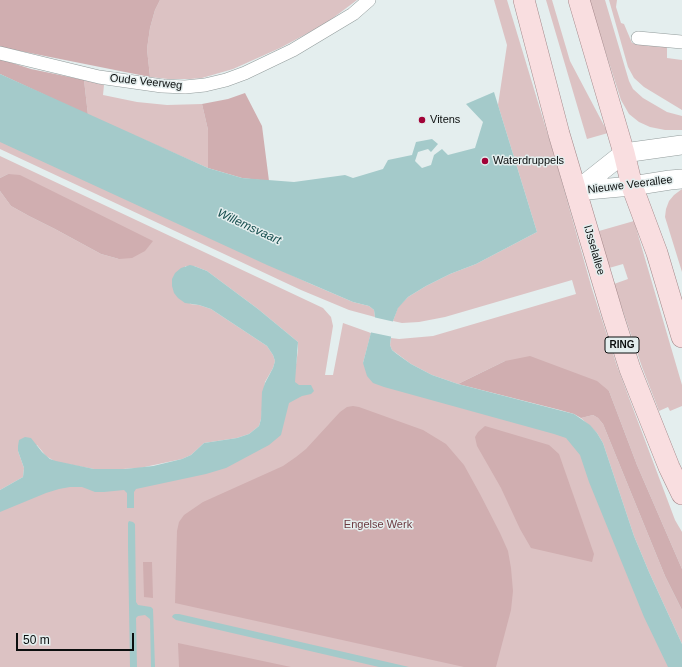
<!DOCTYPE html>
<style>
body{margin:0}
#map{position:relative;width:682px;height:667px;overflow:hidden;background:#e4eeee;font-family:Arial,sans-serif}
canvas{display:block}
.scale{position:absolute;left:16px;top:633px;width:118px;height:18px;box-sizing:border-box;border:2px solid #0b0e0e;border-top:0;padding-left:5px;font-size:12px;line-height:14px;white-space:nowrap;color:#0b0e0e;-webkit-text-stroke:3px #e4eeee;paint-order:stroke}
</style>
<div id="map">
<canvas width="682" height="667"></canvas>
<div class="scale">50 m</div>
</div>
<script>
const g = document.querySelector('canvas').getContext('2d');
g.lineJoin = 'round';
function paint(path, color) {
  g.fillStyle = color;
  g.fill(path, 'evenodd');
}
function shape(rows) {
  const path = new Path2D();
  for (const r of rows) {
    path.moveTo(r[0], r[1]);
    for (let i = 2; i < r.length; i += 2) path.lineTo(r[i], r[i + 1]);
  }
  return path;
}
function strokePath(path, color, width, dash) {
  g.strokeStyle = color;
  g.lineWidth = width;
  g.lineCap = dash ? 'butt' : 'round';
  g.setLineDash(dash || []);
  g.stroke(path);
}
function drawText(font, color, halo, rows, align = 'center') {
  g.font = font + ' Arial,sans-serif';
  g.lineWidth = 3;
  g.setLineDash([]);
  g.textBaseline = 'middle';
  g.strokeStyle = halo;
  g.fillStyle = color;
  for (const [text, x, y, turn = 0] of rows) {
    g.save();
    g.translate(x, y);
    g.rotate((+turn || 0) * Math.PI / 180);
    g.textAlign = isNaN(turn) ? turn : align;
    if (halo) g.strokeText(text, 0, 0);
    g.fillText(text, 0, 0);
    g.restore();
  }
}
const green = shape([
 [160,0,357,0,325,24,280,48,233,69,202,78,190,79,168,79,150,77,147,49,150,28,155,10],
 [494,0,507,0,557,165,592,289,617,366,675,520,682,532,682,569,637,465,609,391,505,361,458,384,432,375,411,364,392,350,390,345,391,338,399,339,433,336,576,294,572,280,445,317,419,322,402,323,393,321,398,307,408,297,426,286,450,274,476,264,537,232,498,105,507,45],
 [546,0,552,0,570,61,608,133,587,139],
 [589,0,605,0,629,81,633,89,643,98,667,112,682,116,682,130,665,130,650,127,639,122,629,114,621,100],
 [609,0,617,0,616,7,621,23,624,24,632,43,667,47,667,58,682,60,682,110,644,87,634,78,628,67],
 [84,80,104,85,103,95,137,102,167,105,202,104,208,130,208,168,88,115],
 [0,141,311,284,353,302,369,306,374,310,375,317,349,310,301,290,0,149],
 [0,156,323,308,331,317,333,326,325,375,333,375,343,323,371,333,363,363,574,428,682,667,0,667,0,499,44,480,111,480,256,443,295,372,298,350,298,342,258,309,207,271,194,266,185,266,190,304,199,305,211,309,267,346,273,355,275,361,273,368,265,382,261,419,259,426,249,434,237,438,204,443,191,455,182,459,140,468,105,470,94,469,56,462,46,456,37,445,18,451,24,468,23,477,0,490,0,191,11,206,29,216,55,229,101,254,119,259,8,174,0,178],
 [682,189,682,272,665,217,666,209,669,201,674,195],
 [634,221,682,385,682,406,670,411,668,407,659,411,642,367,618,296,614,284,628,279,623,264,609,268,599,231],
 [593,415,598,418,603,424,665,576,682,610,682,644,649,572,634,536,603,443,597,433,581,418]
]);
const forest = shape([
 [0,0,160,0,155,10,150,28,147,49,150,77,0,47],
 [0,59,31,69,84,80,88,115,0,74],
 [245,93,262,126,269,181,242,178,208,168,208,130,202,104,228,99],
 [8,174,20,175,153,241,145,251,132,258,119,259,101,254,55,229,29,216,11,206,0,191,0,178],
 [530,356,597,381,609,391,637,465,682,569,682,610,665,576,603,424,598,418,593,415,581,418,574,414,560,410,458,384,505,361],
 [353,406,359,407,423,430,446,444,464,465,480,494,500,533,508,551,511,568,513,591,511,610,496,667,464,667,175,603,177,531,179,522,184,515,203,502,283,466,296,457,306,449,340,412,347,407],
 [485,426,549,445,559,454,594,554,592,562,531,548,520,529,501,488,477,446,475,437,478,432],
 [143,562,152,562,153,598,144,597],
 [178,643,291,667,179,667]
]);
const water = shape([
 [0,74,208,168,242,178,294,182,345,175,353,178,383,169,388,160,412,155,416,142,432,139,438,144,431,152,428,149,418,152,415,161,422,168,431,165,434,155,442,149,448,155,475,148,483,122,466,104,494,92,537,232,476,264,450,274,426,286,408,297,398,308,393,321,390,345,392,350,397,354,411,364,432,375,458,384,574,414,590,425,597,433,603,443,634,536,649,572,682,644,682,667,668,667,644,617,589,482,580,455,566,438,554,434,384,387,373,383,367,376,363,363,375,317,374,310,369,306,353,302,267,265,0,142],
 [190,265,194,266,207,271,258,309,298,342,295,382,299,385,311,385,314,391,311,394,302,396,289,403,281,435,269,445,226,468,206,474,136,489,134,492,134,508,127,508,127,493,124,490,104,492,95,492,82,487,70,487,59,489,46,493,0,512,0,490,23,477,24,468,18,451,18,446,19,440,25,437,31,438,42,452,50,459,56,461,94,469,125,469,153,466,182,459,191,455,204,443,237,438,249,434,259,426,261,419,262,392,265,383,273,368,275,361,273,355,267,346,211,309,199,305,185,303,178,298,174,293,172,286,172,279,175,273,181,268],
 [129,521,133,522,135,524,136,602,138,605,151,607,153,609,155,667,151,667,150,619,145,615,138,616,136,618,137,667,130,667,128,547,128,523],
 [175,614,179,614,409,667,379,667,176,620,172,617,173,615]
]);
const pier = shape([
 [373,317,395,322,393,337,369,332]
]);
const street = shape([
 [638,38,682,42],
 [0,53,99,77,162,86,185,87,205,85,226,80,245,73,293,50,353,14,369,0]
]);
const secondary = shape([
 [576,191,624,153,682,145],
 [576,191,632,186,670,180,682,179]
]);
const primary = shape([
 [524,0,559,134,613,316,630,369,669,467,682,494],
 [579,0,624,153,632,186,657,253,682,337]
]);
const markers = [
 [422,120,4,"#a10237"],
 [485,161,4,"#a10237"]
];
const shields = [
 [622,345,34]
];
const shieldNames = [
 ["RING",622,345]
];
const streetNames = [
 ["Oude Veerweg",146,82,6],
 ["Nieuwe Veerallee",630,185,-7],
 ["IJsselallee",594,250,74]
];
const poiNames = [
 ["Vitens",430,120],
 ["Waterdruppels",493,161]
];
const parkNames = [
 ["Engelse Werk",378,525]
];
const waterNames = [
 ["Willemsvaart",249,227,25]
];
paint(green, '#dcc2c3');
paint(forest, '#d0aeb0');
paint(water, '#a4caca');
paint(pier, '#e4eeee');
strokePath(street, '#929b9b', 14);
strokePath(secondary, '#929b9b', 20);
strokePath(primary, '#a38789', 22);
strokePath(street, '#fff', 13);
strokePath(secondary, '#fff', 19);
strokePath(primary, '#f9dee0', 21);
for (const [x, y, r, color] of markers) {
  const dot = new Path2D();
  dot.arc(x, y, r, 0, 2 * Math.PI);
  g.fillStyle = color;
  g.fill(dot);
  strokePath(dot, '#e4eeee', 1.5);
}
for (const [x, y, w] of shields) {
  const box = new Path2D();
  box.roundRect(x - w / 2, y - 8, w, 16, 3);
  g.fillStyle = '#e4eeee';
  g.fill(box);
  strokePath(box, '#0b0e0e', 1);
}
drawText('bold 10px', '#0b0e0e', null, shieldNames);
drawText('11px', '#0b0e0e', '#e4eeee', streetNames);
drawText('11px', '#0b0e0e', '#e4eeee', poiNames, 'left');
drawText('11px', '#6c3a40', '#e4eeee', parkNames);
drawText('italic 12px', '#144c4c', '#e4eeee', waterNames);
</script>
